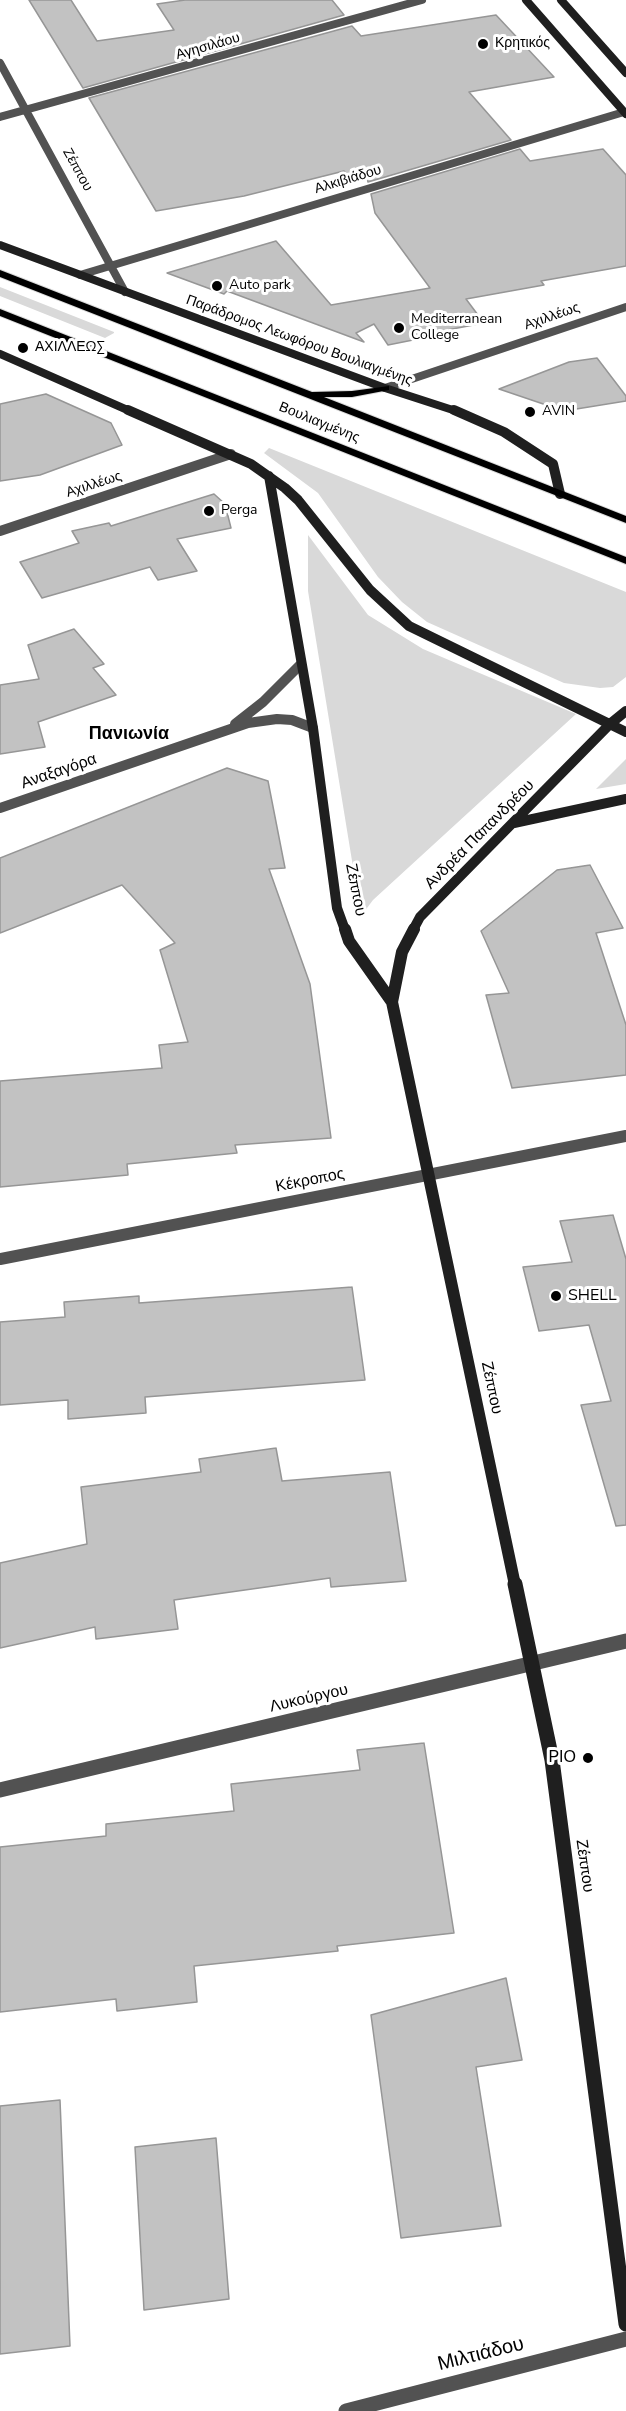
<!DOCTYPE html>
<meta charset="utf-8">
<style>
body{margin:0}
canvas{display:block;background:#fff}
</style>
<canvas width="626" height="2411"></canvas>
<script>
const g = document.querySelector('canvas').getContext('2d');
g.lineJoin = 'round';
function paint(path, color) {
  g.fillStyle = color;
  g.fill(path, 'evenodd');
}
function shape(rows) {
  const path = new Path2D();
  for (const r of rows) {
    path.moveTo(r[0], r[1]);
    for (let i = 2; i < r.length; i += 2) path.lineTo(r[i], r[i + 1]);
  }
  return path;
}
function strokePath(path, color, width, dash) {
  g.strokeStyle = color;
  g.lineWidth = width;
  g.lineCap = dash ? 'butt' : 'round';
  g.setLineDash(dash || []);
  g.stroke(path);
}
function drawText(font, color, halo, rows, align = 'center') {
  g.font = font + ' "Nunito Sans",sans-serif';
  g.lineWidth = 6;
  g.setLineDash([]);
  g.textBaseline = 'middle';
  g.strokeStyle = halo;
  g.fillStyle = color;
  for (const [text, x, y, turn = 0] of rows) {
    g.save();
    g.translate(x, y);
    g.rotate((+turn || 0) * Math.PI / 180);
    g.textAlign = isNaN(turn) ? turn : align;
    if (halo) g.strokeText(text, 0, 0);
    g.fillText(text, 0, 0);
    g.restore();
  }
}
const green = shape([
 [0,287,114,332,114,333,105,338,0,296],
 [269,448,626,592,626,677,613,687,600,688,564,683,427,622,402,602,378,577,318,493,264,453],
 [308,535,368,615,423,649,576,714,373,900,361,916,308,591],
 [626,759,626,784,596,789]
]);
const building = shape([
 [29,0,71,0,97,41,174,30,157,4,185,0,332,0,344,15,83,88,29,0],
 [496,15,554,77,469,92,511,140,368,182,366,175,349,178,344,171,244,196,156,211,89,98,352,26,361,36,496,15],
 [520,149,530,161,603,149,626,175,626,266,541,281,544,285,466,299,484,323,426,334,428,337,388,345,374,324,356,333,364,342,227,291,224,294,167,273,276,241,331,305,430,288,375,213,371,194,520,149],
 [597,358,626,396,626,401,564,411,499,389,569,362,597,358],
 [46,394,111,423,122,445,40,475,0,481,0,404,46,394],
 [214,494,225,504,231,528,177,539,197,571,158,580,150,567,42,598,20,562,79,543,72,531,109,523,111,526,214,494],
 [74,629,104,664,93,668,116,695,38,722,45,747,0,754,0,685,39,679,28,645,74,629],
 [227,768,268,781,285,868,269,869,310,984,331,1138,235,1145,237,1153,127,1164,128,1175,0,1187,0,1081,162,1068,159,1045,188,1042,160,950,175,943,122,885,0,933,0,858,227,768],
 [590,865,623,928,596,933,626,1025,626,1075,512,1088,486,995,509,993,481,931,557,870,590,865],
 [613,1215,626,1259,626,1525,616,1526,581,1405,611,1401,589,1325,539,1331,523,1267,572,1262,560,1221,613,1215],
 [352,1287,365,1380,145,1397,146,1413,68,1419,68,1400,0,1405,0,1322,65,1317,64,1302,139,1296,139,1303,352,1287],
 [276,1448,282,1481,390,1472,406,1581,331,1587,330,1578,174,1600,178,1629,96,1639,95,1627,0,1648,0,1563,87,1544,81,1487,201,1472,199,1459,276,1448],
 [424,1743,454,1933,337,1946,338,1951,194,1966,197,2002,117,2011,116,1999,0,2012,0,1847,106,1836,106,1824,234,1811,231,1784,360,1770,357,1750,424,1743],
 [506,1978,522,2060,476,2067,501,2226,401,2238,371,2015,506,1978],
 [60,2100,70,2346,0,2354,0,2106,60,2100],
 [216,2138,229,2299,144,2310,135,2147,216,2138]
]);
const streetFar3 = shape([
 [0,63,125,292],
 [0,117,422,0],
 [80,275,624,112],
 [385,388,626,307]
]);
const streetFar2 = shape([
 [0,531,231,454],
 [235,724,263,702,300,665],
 [0,808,248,723,277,719,292,720,313,728]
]);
const streetFar1 = shape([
 [0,1259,626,1136]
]);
const street = shape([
 [0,1790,626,1641],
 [346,2411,626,2339]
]);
const secondaryFar3 = shape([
 [526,0,626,114],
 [561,0,626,73],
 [0,245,385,388,459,412],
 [0,354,132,412]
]);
const secondaryFar2 = shape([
 [128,410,251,464,285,488,298,500,370,590,409,626,626,732],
 [454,410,504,432,553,464,560,494],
 [269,476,313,728,337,908,345,930],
 [514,823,626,799],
 [413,930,420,917,610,724,626,711]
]);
const secondaryFar1 = shape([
 [345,929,349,941,392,1002,515,1585],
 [392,1002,402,952,414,929]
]);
const secondary = shape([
 [515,1584,552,1760,626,2324]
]);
const primary = shape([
 [0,270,312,392,352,391,389,386,389,390,352,397,324,397,626,516,626,523,0,277,0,270],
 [0,309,626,557,626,564,0,316,0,309]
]);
const markers = [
 [483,44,6,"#000"],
 [217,286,6,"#000"],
 [399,328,6,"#000"],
 [23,348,6,"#000"],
 [530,412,6,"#000"],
 [209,511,6,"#000"],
 [556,1296,6,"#000"],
 [588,1758,6,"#000"]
];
const farPoinames = [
 ["Κρητικός",495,44],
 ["Auto park",229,286],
 ["Mediterranean",411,320],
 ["College",411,336],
 ["ΑΧΙΛΛΕΩΣ",35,348],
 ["AVIN",542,412],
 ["Perga",221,511]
];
const farStreetnames = [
 ["Αγησιλάου",208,47,-16],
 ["Ζέππου",77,170,61],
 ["Αλκιβιάδου",348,180,-17],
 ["Αχιλλέως",552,317,-19],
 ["Παράδρομος Λεωφόρου Βουλιαγμένης",299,341,20],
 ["Βουλιαγμένης",319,423,22],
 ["Αχιλλέως",94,485,-18]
];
const streetNames = [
 ["Αναξαγόρα",59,772,-19],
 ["Ανδρέα Παπανδρέου",480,835,-45],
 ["Ζέππου",355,890,79],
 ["Κέκροπος",310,1181,-11],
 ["Ζέππου",491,1388,78],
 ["Λυκούργου",309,1699,-13],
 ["Ζέππου",584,1866,82]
];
const poiNames = [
 ["SHELL",568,1296],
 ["ΡΙΟ",576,1758,"right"]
];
const neighbourhoodNames = [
 ["Πανιωνία",129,735]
];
const nearStreetnames = [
 ["Μιλτιάδου",481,2355,-14]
];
paint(green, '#d9d9d9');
paint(building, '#c2c2c2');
strokePath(building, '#969696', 1.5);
strokePath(primary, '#dbdbdb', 2);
strokePath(streetFar3, '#525252', 8);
strokePath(streetFar2, '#525252', 10);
strokePath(streetFar1, '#525252', 12);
strokePath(street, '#525252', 15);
strokePath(secondaryFar3, '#1f1f1f', 8);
strokePath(secondaryFar2, '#1f1f1f', 10);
strokePath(secondaryFar1, '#1f1f1f', 12);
strokePath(secondary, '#1f1f1f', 15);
paint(primary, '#000');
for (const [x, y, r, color] of markers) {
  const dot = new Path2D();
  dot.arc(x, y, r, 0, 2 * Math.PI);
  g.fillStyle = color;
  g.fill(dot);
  strokePath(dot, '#fff', 2);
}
drawText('14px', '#000', '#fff', farPoinames, 'left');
drawText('14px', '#000', '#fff', farStreetnames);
drawText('16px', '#000', '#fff', streetNames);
drawText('16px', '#000', '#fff', poiNames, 'left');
drawText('bold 18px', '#000', '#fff', neighbourhoodNames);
drawText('20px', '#000', '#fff', nearStreetnames);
</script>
